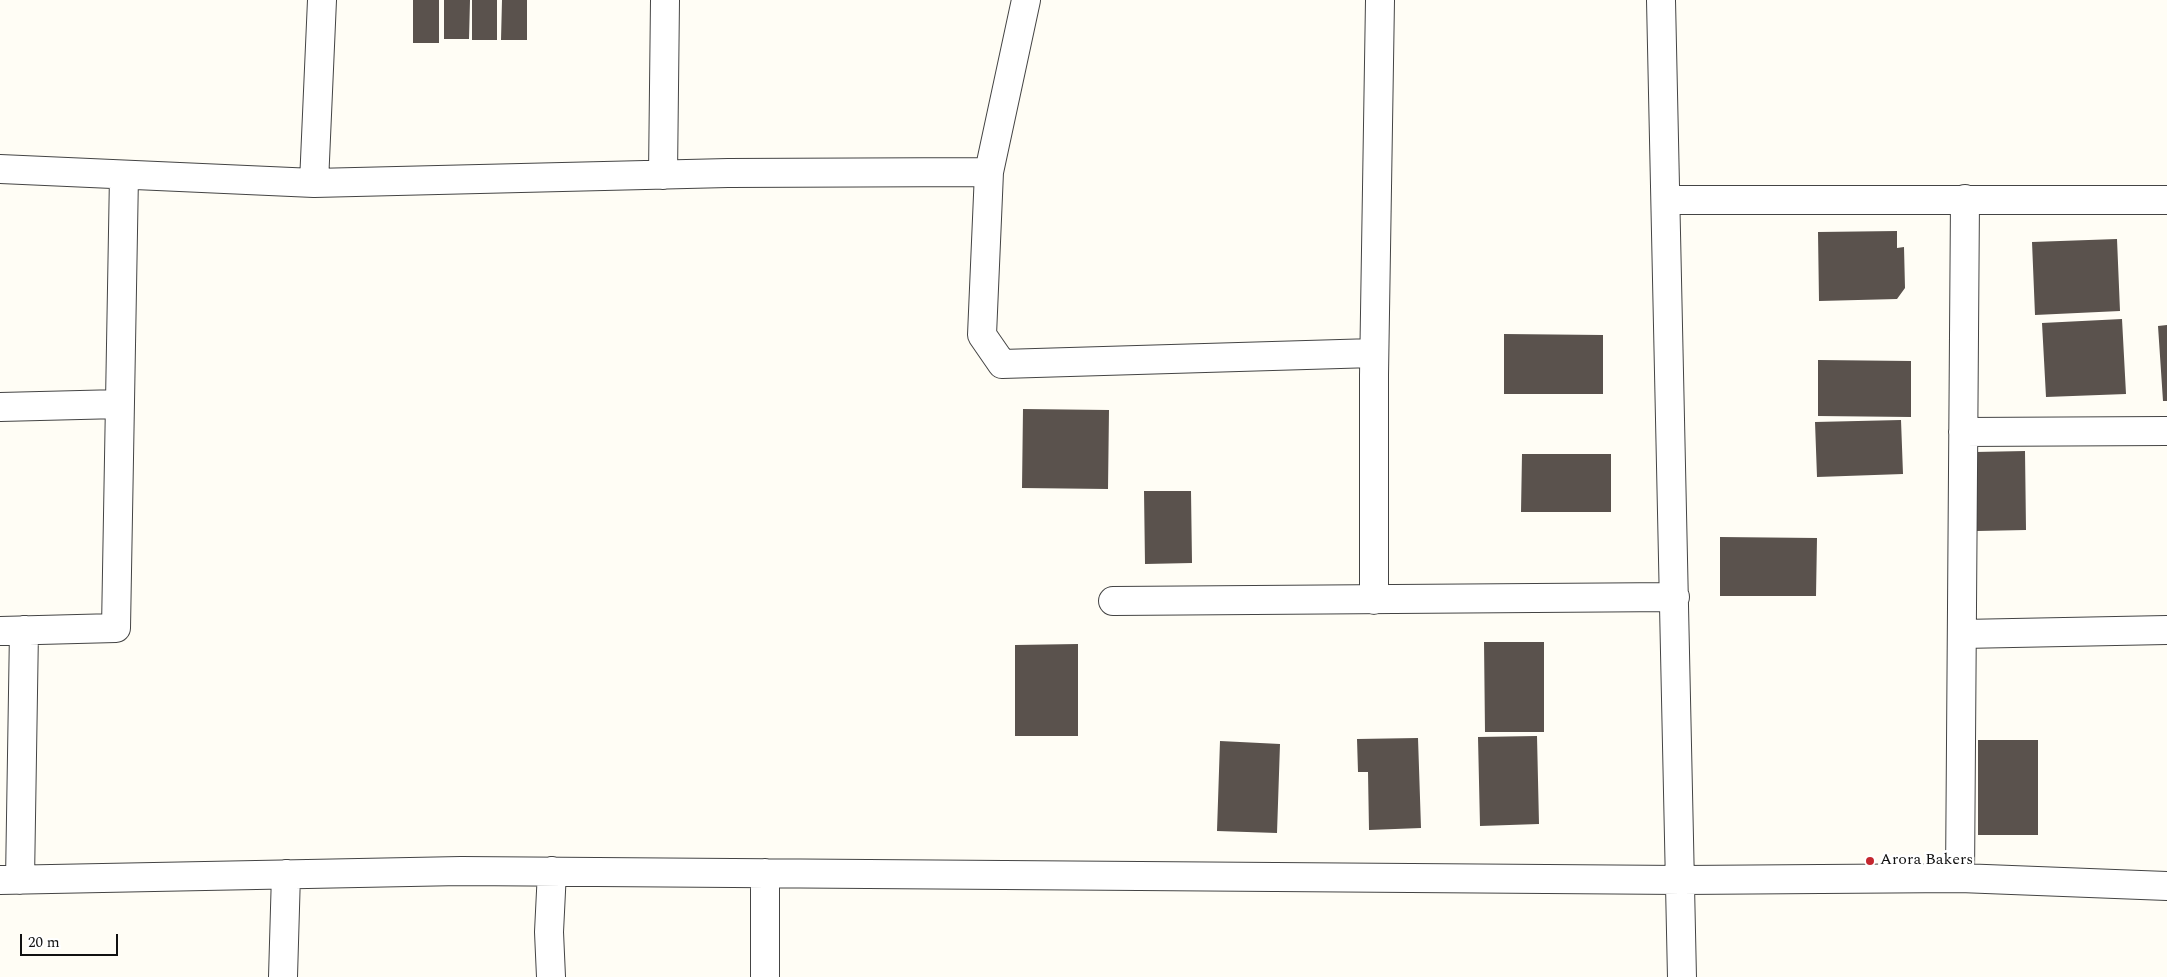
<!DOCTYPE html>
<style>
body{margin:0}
#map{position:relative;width:2167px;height:977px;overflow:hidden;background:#fffdf5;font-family:Spectral,serif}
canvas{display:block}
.scale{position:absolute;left:20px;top:934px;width:98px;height:22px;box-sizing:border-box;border:2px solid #111;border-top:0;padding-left:6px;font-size:15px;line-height:18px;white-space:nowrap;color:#111;-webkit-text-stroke:4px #fff;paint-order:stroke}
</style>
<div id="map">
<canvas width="2167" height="977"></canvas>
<div class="scale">20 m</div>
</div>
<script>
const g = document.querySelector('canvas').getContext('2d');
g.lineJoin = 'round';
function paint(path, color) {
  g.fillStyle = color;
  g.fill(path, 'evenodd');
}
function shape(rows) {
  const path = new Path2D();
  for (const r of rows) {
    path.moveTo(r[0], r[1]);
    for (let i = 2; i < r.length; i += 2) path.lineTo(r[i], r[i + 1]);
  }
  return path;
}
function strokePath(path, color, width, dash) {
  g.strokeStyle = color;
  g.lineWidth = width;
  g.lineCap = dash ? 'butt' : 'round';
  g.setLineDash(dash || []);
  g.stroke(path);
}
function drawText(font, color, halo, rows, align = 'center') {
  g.font = font + ' Spectral,serif';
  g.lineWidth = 5;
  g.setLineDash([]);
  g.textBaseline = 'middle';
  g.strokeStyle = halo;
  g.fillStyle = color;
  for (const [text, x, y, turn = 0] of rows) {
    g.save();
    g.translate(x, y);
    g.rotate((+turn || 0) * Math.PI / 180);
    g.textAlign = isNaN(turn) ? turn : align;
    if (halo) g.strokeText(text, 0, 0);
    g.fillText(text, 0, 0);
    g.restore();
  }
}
const building = shape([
 [413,0,439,0,439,43,413,43],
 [444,0,470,0,469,39,444,39],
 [472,0,497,0,497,40,472,40],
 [502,0,527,0,527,40,501,40],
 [1897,231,1897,248,1904,247,1905,288,1897,299,1819,301,1818,232],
 [2117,239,2120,311,2035,315,2032,242],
 [2122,319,2126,394,2046,397,2042,323],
 [2167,325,2167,401,2163,401,2158,326],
 [1504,334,1603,335,1603,394,1504,394],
 [1818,360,1911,361,1911,417,1818,416],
 [1023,409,1109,410,1108,489,1022,488],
 [1901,420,1903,474,1817,477,1815,422],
 [2025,451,2026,530,1977,531,1975,452],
 [1522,454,1611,454,1611,512,1521,512],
 [1144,491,1191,491,1192,563,1145,564],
 [1720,537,1817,538,1816,596,1720,596],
 [1484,642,1544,642,1544,732,1485,732],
 [1078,644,1078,736,1015,736,1015,645],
 [1537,736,1539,824,1480,826,1478,737],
 [1418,738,1421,828,1369,830,1368,772,1358,772,1357,739],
 [1978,740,2038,740,2038,835,1978,835],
 [1220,741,1280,744,1277,833,1217,831]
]);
const minor = shape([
 [1026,0,989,172,982,335,1002,364,1374,353],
 [1661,0,1682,977],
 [0,169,314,183,728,173,989,172],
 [663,175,665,0],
 [314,183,322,0],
 [1666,200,2167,200],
 [0,407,120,404],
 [1963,432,2167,431],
 [1374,600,1374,375,1380,0],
 [1113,601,1675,597],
 [0,631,116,628,124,175],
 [1962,634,2167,630],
 [765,873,765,977],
 [1960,878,1965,199],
 [0,880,461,871,1682,880,1960,878,2167,886],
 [20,880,24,630],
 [283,977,286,874],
 [551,977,549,932,552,871]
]);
const markers = [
 [1870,861,5,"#c4262e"]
];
const poiNames = [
 ["Arora Bakers",1880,861]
];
paint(building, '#5a524d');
strokePath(minor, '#444', 30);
strokePath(minor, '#fff', 28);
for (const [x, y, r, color] of markers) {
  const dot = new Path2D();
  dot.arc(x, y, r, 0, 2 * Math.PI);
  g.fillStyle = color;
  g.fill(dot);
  strokePath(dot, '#fff', 2);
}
drawText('16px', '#111', '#fff', poiNames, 'left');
</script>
